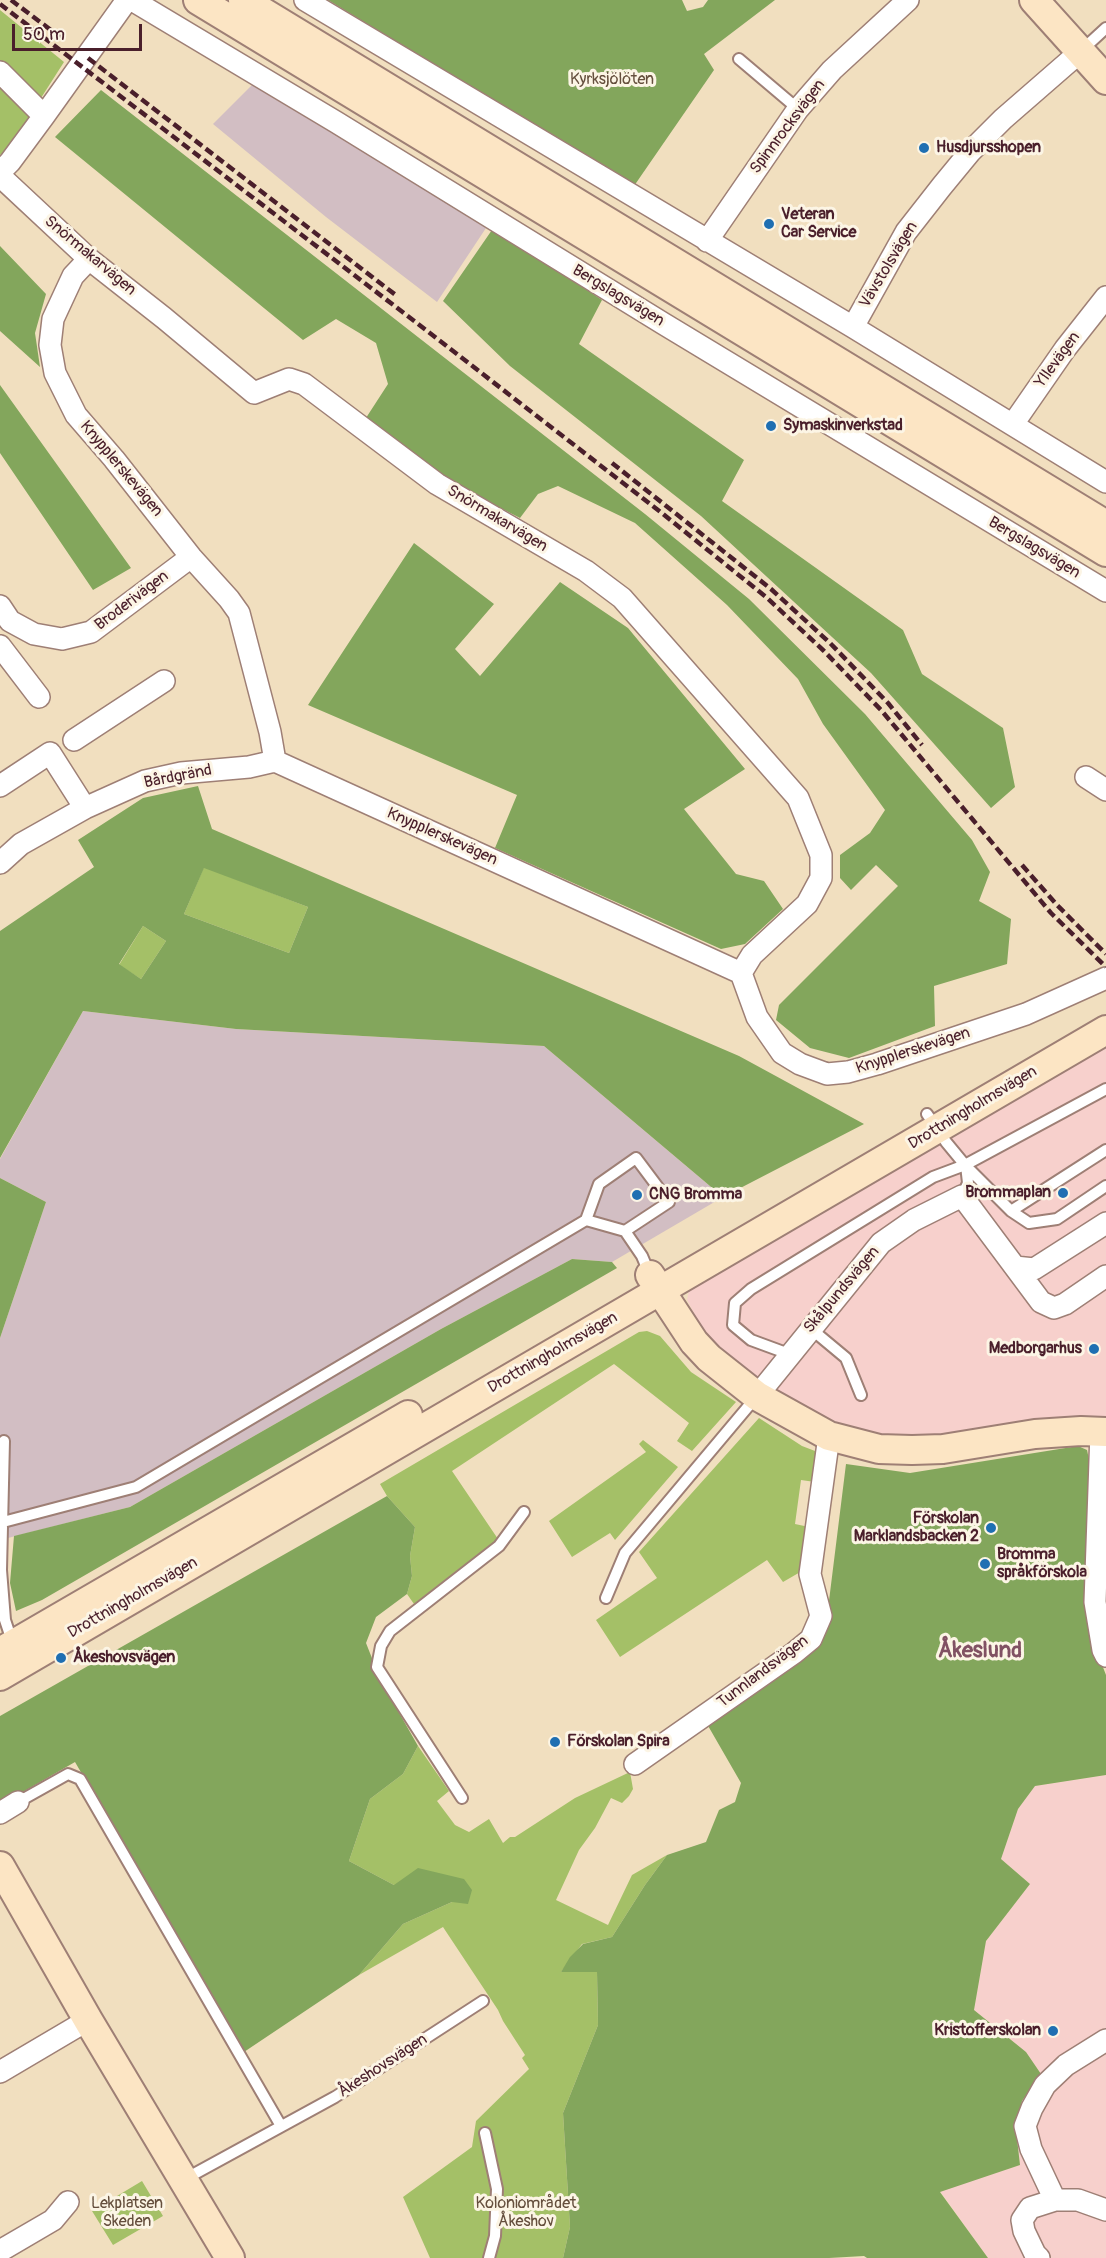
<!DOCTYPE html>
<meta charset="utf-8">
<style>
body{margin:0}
#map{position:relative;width:1106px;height:2258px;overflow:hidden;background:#f1dfbf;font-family:Pangolin,sans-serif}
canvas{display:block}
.scale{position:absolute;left:12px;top:24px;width:130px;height:27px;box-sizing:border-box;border:3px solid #4a1f2b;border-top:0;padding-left:8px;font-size:18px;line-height:21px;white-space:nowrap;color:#4a1f2b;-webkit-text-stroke:4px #fcf5e5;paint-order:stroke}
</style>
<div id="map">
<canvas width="1106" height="2258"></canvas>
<div class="scale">50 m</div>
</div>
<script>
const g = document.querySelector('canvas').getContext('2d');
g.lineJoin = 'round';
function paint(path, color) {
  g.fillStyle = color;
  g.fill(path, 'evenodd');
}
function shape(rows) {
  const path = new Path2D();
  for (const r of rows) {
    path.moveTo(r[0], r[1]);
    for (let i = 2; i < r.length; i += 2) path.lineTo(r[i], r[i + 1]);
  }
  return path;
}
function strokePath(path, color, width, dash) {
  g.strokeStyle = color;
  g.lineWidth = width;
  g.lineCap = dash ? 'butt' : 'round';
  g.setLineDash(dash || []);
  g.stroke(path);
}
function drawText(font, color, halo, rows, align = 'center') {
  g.font = font + ' Pangolin,sans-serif';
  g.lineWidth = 6;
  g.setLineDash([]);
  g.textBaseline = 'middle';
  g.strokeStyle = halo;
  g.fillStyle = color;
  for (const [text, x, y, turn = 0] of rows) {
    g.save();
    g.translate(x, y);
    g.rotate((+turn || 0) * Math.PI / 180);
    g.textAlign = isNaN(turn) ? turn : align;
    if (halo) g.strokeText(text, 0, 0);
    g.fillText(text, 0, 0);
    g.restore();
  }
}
const built = shape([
 [1106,1040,1106,1416,1025,1425,912,1442,833,1426,769,1394,718,1347,699,1323,687,1300,689,1290],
 [1106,1775,1106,2258,988,2258,940,2191,1020,2165,1016,2130,1022,2101,1041,2074,1026,2052,974,2010,986,1941,1030,1884,1001,1859,1018,1809,1035,1786]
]);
const industrial = shape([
 [253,84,372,153,486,228,437,302,326,217,213,124],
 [83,1011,236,1029,544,1046,723,1197,612,1262,572,1259,441,1329,130,1507,0,1540,0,1338,46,1202,0,1178,0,1159]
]);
const green = shape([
 [0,10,64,62,9,148,0,155],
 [204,867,308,907,289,953,184,914],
 [143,926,166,941,141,979,119,965],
 [647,1331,660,1336,691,1372,736,1402,692,1451,677,1441,689,1423,614,1364,452,1471,498,1539,414,1604,407,1594,412,1576,410,1556,415,1527,387,1496,380,1484,639,1332],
 [759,1418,802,1446,815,1451,815,1482,801,1480,795,1524,809,1527,802,1571,783,1582,767,1560,620,1657,596,1620,657,1578,639,1552],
 [643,1440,678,1467,615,1540,610,1533,572,1557,549,1521,646,1452,639,1444],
 [418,1746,449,1791,437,1801,455,1825,469,1832,489,1819,503,1843,510,1837,515,1837,575,1798,630,1772,633,1789,629,1796,622,1803,611,1798,595,1828,579,1850,556,1900,608,1925,632,1875,667,1855,645,1885,612,1937,582,1944,561,1972,597,1972,598,2025,563,2113,570,2227,563,2258,430,2258,403,2197,472,2147,476,2121,529,2069,522,2058,525,2055,503,2021,498,2010,443,1927,359,1975,403,1924,452,1902,394,1885,349,1861,370,1799,403,1774],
 [142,2181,163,2216,113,2245,92,2211]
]);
const forest = shape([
 [328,0,682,0,687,11,703,7,708,0,775,0,704,54,714,70,634,186],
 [101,90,645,514,749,599,865,714,972,840,990,872,979,901,1011,919,1007,964,934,986,935,1026,849,1058,810,1048,776,1020,779,1005,898,886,876,865,851,890,840,878,840,855,870,833,885,810,823,724,798,679,727,605,635,523,558,486,538,494,520,518,442,478,364,421,388,384,376,343,336,319,303,340,55,137],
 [494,227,602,300,579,344,744,460,722,501,903,630,922,674,1003,728,1015,787,991,808,871,673,793,601,701,516,510,366,443,301],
 [0,246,46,294,35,333,40,367,0,331],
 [0,385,131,568,93,590,0,453],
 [414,543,494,604,455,649,480,676,560,582,628,628,745,769,684,809,736,874,764,881,783,909,745,944,721,949,495,848,517,795,308,705],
 [198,786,212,829,739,1056,864,1124,723,1197,544,1046,236,1029,83,1011,0,1158,0,931,94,867,78,840,143,798],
 [204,868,308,907,289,953,184,914],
 [143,926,166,941,141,979,119,964],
 [0,1178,46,1202,0,1338],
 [572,1259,612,1262,617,1268,42,1600,16,1611,10,1583,14,1536,130,1507,441,1329],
 [1078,1446,1087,1450,1090,1464,1097,1652,1106,1675,1106,1775,1035,1786,1018,1809,1001,1859,1030,1884,986,1941,974,2010,1026,2052,1041,2074,1022,2101,1016,2130,1020,2165,940,2192,988,2258,867,2258,864,2256,829,2258,563,2258,570,2227,563,2113,598,2025,597,1972,561,1972,570,1957,583,1944,612,1937,645,1885,667,1855,706,1842,719,1810,735,1802,741,1783,707,1724,741,1703,825,1633,846,1464,910,1473],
 [387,1496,415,1527,410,1556,412,1576,407,1594,376,1617,366,1643,381,1681,418,1746,403,1774,370,1799,349,1861,394,1885,418,1868,464,1879,472,1890,468,1904,452,1902,403,1924,359,1975,244,2052,75,1762,2,1804,0,1800,0,1716]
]);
const lane = shape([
 [1082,50,1106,28],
 [739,59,798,109],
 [927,1114,946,1142,965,1165,1011,1211,1029,1223,1057,1219,1106,1186],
 [962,1196,968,1183,966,1165],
 [1011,1211,1106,1150],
 [586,1220,599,1184,636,1158,669,1202,625,1231],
 [810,1328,846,1358,861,1395],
 [789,1354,751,1340,733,1325,735,1303,751,1289,933,1177,965,1165,1106,1089],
 [4,1441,1,1570,5,1620,13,1644],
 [3,1522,136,1487,586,1220,625,1231,642,1256,650,1275],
 [606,1598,625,1553,757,1396],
 [462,1798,377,1667,381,1646,390,1631,499,1546,524,1512],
 [18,1802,68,1774,80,1779,281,2126],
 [485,2133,497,2189,495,2236,489,2258],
 [185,2179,335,2097,483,2001]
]);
const street = shape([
 [132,0,336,122,664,324,1106,591],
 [305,0,853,327,1106,482],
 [0,72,44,116],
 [0,172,10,162,44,116,127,0],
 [0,176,89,259,164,318,254,393,289,379,304,384,437,484,586,571,622,598,798,798,821,855,821,878,807,904,752,955,741,973],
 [707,241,798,109,832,70,908,0],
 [89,259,73,276,53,319,50,345,55,373,76,415,114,459,191,557,229,599,239,613,270,732,275,761,741,973,757,1017,782,1053,800,1064,827,1074,848,1072,877,1064,1026,1014,1106,978],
 [853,327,906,232,942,186,970,152,1003,119,1080,52],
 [1013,424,1065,349,1106,297],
 [0,606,10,621,34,634,62,639,91,632,191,557],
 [0,646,39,697],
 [74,740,164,681],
 [1086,777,1106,790],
 [0,786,50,753,85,808],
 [0,863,21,844,85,808,145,781,181,773,249,767,275,761],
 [1015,1267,1034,1269,1106,1223],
 [757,1396,881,1243,914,1220,962,1196,1041,1302,1054,1308,1065,1304,1106,1276],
 [1101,1432,1095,1602,1103,1650,1106,1656],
 [635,1764,794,1653,811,1639,821,1616,810,1574,829,1436],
 [0,1813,18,1802],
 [0,2072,88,2020],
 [1055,2200,1031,2149,1025,2126,1032,2108,1045,2085,1066,2065,1106,2040],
 [0,2251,53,2220,68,2202],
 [1039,2258,1035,2254,1024,2231,1022,2220,1030,2208,1055,2200,1078,2200,1106,2210]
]);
const secondary = shape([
 [198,0,1106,552],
 [243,0,1106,525],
 [1034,0,1106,80],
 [650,1275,694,1342,709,1358,757,1396,829,1436,879,1449,912,1450,943,1449,1035,1434,1081,1431,1106,1432],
 [0,1652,408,1415],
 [0,1676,1106,1030],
 [0,1866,88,2020,230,2258]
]);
const rail = shape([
 [11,0,64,40],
 [0,4,426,330,663,514,766,597,824,651,881,710,1051,913,1106,967],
 [88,58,397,296],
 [612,463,771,589,830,643,888,703,922,745],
 [1022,865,1057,905,1106,954]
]);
const markers = [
 [924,148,6,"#1f6fb2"],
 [769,224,6,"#1f6fb2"],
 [771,426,6,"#1f6fb2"],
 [1063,1193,6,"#1f6fb2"],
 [637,1195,6,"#1f6fb2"],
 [1094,1349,6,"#1f6fb2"],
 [991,1528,6,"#1f6fb2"],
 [985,1564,6,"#1f6fb2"],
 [61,1658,6,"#1f6fb2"],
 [555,1742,6,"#1f6fb2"],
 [1053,2031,6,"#1f6fb2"]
];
const parkNames = [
 ["Kyrksjölöten",612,80],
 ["Lekplatsen",127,2204],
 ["Skeden",127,2222],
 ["Koloniområdet",526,2204],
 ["Åkeshov",526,2222]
];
const streetNames = [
 ["Spinnrocksvägen",788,127,-53],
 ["Snörmakarvägen",90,256,40],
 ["Vävstolsvägen",889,265,-59],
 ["Bergslagsvägen",618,296,31],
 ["Yllevägen",1058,360,-54],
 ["Knypplerskevägen",121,469,50],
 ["Snörmakarvägen",497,519,31],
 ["Bergslagsvägen",1034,548,31],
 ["Broderivägen",132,601,-37],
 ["Bårdgränd",178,777,-11],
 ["Knypplerskevägen",442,837,24],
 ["Knypplerskevägen",913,1051,-18],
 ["Drottningholmsvägen",973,1108,-31],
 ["Skålpundsvägen",842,1290,-50],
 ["Drottningholmsvägen",553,1353,-30],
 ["Drottningholmsvägen",133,1598,-30],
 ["Tunnlandsvägen",763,1672,-37],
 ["Åkeshovsvägen",383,2066,-33]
];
const poiNames = [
 ["Husdjursshopen",936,148],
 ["Veteran",781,215],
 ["Car Service",781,233],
 ["Symaskinverkstad",783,426],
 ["Brommaplan",1051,1193,"right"],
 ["CNG Bromma",649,1195],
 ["Medborgarhus",1082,1349,"right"],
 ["Förskolan",979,1519,"right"],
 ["Marklandsbacken 2",979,1537,"right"],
 ["Bromma",997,1555],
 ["språkförskola",997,1573],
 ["Åkeshovsvägen",73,1658],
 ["Förskolan Spira",567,1742],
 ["Kristofferskolan",1041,2031,"right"]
];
const districtNames = [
 ["Åkeslund",980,1651]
];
paint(built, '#f7d0cc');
paint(industrial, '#d2bec3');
paint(green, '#a4c067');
paint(forest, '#83a65c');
strokePath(lane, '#9e7f75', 14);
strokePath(street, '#9e7f75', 24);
strokePath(secondary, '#9e7f75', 32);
strokePath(lane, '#fff', 10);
strokePath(street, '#fff', 21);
strokePath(secondary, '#fce5c4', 28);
strokePath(rail, '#4a1f2b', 4.5, [9, 4.5]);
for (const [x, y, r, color] of markers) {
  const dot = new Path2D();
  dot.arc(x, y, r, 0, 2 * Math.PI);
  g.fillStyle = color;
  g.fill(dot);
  strokePath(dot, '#fcf5e5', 2);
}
drawText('16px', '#654f3d', '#fcf5e5', parkNames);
drawText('16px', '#4a1f2b', '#fcf5e5', streetNames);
drawText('bold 16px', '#4a1f2b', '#fcf5e5', poiNames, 'left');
drawText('bold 22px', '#815163', '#fcf5e5', districtNames);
</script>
